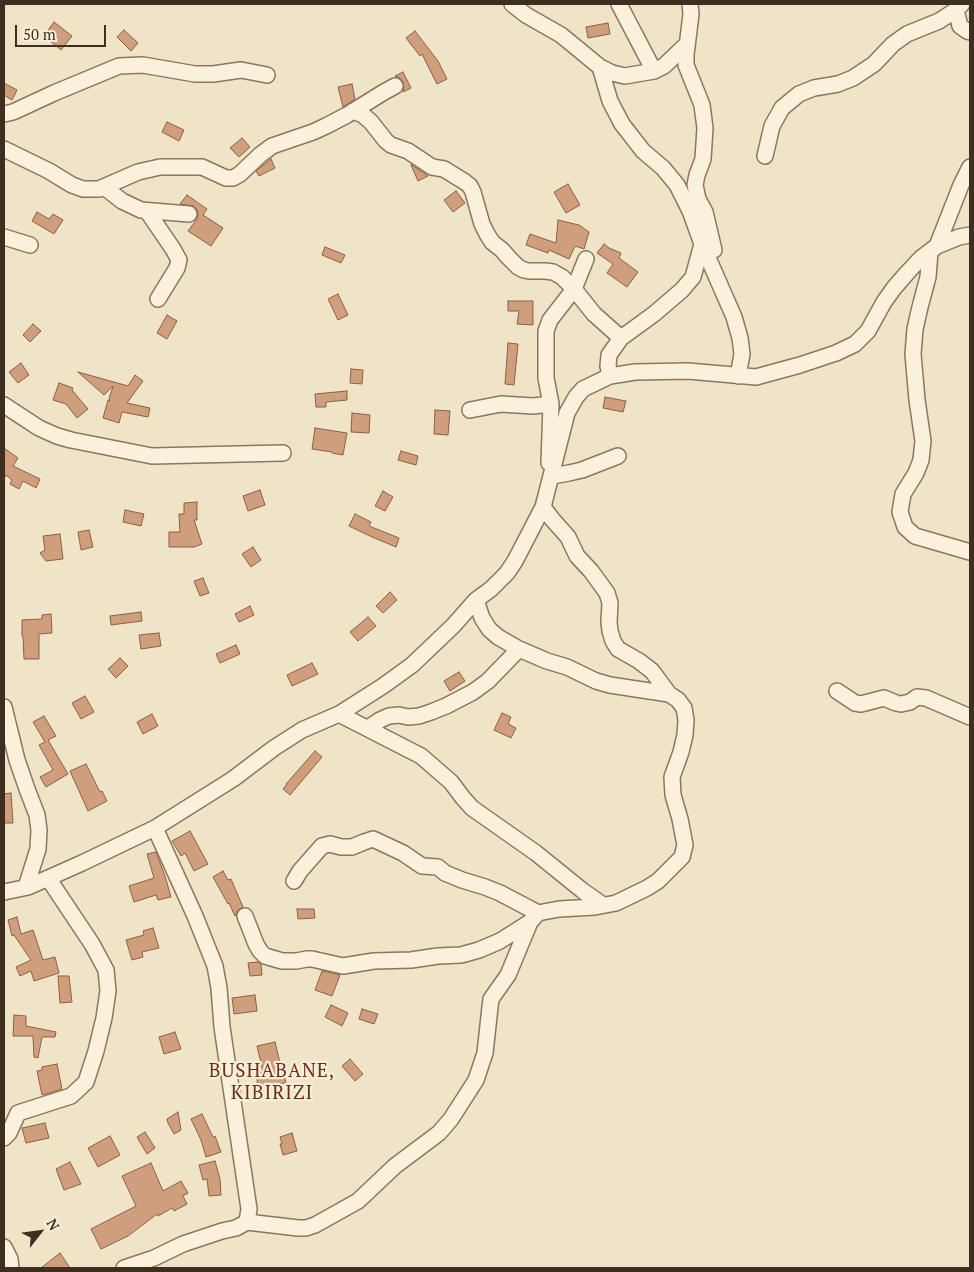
<!DOCTYPE html>
<style>
body{margin:0}
#map{position:relative;width:974px;height:1272px;overflow:hidden;background:#f0e4c8;font-family:"PT Serif",serif}
canvas{display:block}
.frame{position:absolute;inset:0;border:5px solid #3d2e20;pointer-events:none}
.north{position:absolute;left:15px;top:1207px;width:50px;height:50px;-webkit-text-stroke:4px #f7eed8;paint-order:stroke;rotate:60deg;font-size:14px;font-weight:700;line-height:20px;text-align:center;color:#3d2e20}
.north::after{content:'';display:block;margin:auto;width:18px;height:22px;background:#3d2e20;clip-path:polygon(50% 0,100% 100%,50% 72%,0 100%)}
.scale{position:absolute;left:15px;top:25px;width:91px;height:22px;box-sizing:border-box;border:2px solid #3d2e20;border-top:0;padding-left:6px;font-size:15px;line-height:18px;white-space:nowrap;color:#3d2e20;-webkit-text-stroke:4px #f7eed8;paint-order:stroke}
</style>
<div id="map">
<canvas width="974" height="1272"></canvas>
<div class="frame"></div>
<div class="north">N</div>
<div class="scale">50 m</div>
</div>
<script>
const g = document.querySelector('canvas').getContext('2d');
g.lineJoin = 'round';
function paint(path, color) {
  g.fillStyle = color;
  g.fill(path, 'evenodd');
}
function shape(rows) {
  const path = new Path2D();
  for (const r of rows) {
    path.moveTo(r[0], r[1]);
    for (let i = 2; i < r.length; i += 2) path.lineTo(r[i], r[i + 1]);
  }
  return path;
}
function strokePath(path, color, width, dash) {
  g.strokeStyle = color;
  g.lineWidth = width;
  g.lineCap = dash ? 'butt' : 'round';
  g.setLineDash(dash || []);
  g.stroke(path);
}
function drawText(font, color, halo, rows, align = 'center') {
  g.font = font + ' "PT Serif",serif';
  g.lineWidth = 4.5;
  g.setLineDash([]);
  g.textBaseline = 'middle';
  g.strokeStyle = halo;
  g.fillStyle = color;
  for (const [text, x, y, turn = 0] of rows) {
    g.save();
    g.translate(x, y);
    g.rotate((+turn || 0) * Math.PI / 180);
    g.textAlign = isNaN(turn) ? turn : align;
    if (halo) g.strokeText(text, 0, 0);
    g.fillText(text, 0, 0);
    g.restore();
  }
}
const building = shape([
 [54,22,72,36,61,50,44,36,54,22],
 [608,23,610,34,588,38,586,27,608,23],
 [124,30,138,43,131,51,117,37,124,30],
 [415,31,438,61,447,79,437,84,422,54,420,56,406,38,415,31],
 [403,72,411,88,403,92,404,87,403,82,400,78,395,76,403,72],
 [4,83,17,90,12,100,4,95,4,83],
 [352,84,355,99,343,107,338,87,352,84],
 [167,122,184,130,179,141,162,132,167,122],
 [242,138,250,147,239,157,230,148,242,138],
 [271,159,275,168,259,176,256,171,271,159],
 [411,165,412,165,428,176,418,181,411,165],
 [568,184,580,205,566,213,554,192,568,184],
 [456,191,465,203,453,212,444,200,456,191],
 [187,195,207,209,203,215,223,228,211,246,188,231,197,219,198,214,197,210,194,206,180,204,187,195],
 [37,212,49,219,53,214,63,220,54,234,32,221,37,212],
 [558,220,579,225,589,232,584,249,575,246,569,259,549,250,548,253,526,245,530,234,556,243,558,220],
 [604,244,609,248,621,253,619,258,638,272,627,287,607,273,613,264,597,253,604,244],
 [325,247,345,255,341,263,322,255,325,247],
 [338,294,348,315,338,320,328,299,338,294],
 [508,301,533,301,533,325,517,324,519,311,508,311,508,301],
 [167,315,177,321,167,339,157,333,167,315],
 [33,324,41,331,30,342,23,335,33,324],
 [508,343,518,344,514,385,505,384,508,343],
 [21,363,29,375,18,383,9,372,21,363],
 [351,369,363,370,362,384,350,383,351,369],
 [78,372,128,386,135,375,143,381,127,403,150,408,148,417,122,412,119,423,103,418,108,400,110,401,109,399,113,386,104,395,78,372],
 [59,383,73,388,72,390,88,409,77,418,66,404,53,400,59,383],
 [347,391,347,400,326,402,326,407,316,407,315,394,347,391],
 [605,397,626,401,623,412,603,408,605,397],
 [435,410,450,411,448,435,434,434,435,410],
 [352,413,370,415,369,433,351,432,352,413],
 [315,428,347,433,343,455,332,453,332,452,312,449,315,428],
 [4,448,18,458,13,466,40,479,36,488,23,481,19,489,10,484,12,480,6,475,4,479,4,448],
 [401,451,418,456,416,465,398,460,401,451],
 [260,490,265,505,248,511,243,496,260,490],
 [383,491,393,497,385,511,375,506,383,491],
 [197,502,197,520,194,520,202,544,194,547,169,547,169,532,180,532,179,514,184,514,184,503,197,502],
 [125,510,144,514,141,526,123,522,125,510],
 [355,514,371,522,369,526,399,538,396,547,372,537,349,526,355,514],
 [89,530,93,547,81,550,78,532,89,530],
 [60,534,63,559,46,561,40,553,45,550,43,536,60,534],
 [253,547,261,560,251,567,242,554,253,547],
 [203,578,209,593,200,596,194,581,203,578],
 [390,592,397,600,383,613,376,606,390,592],
 [250,606,254,615,239,622,235,614,250,606],
 [141,612,142,621,111,625,110,616,141,612],
 [51,614,52,633,39,634,39,659,24,659,23,636,22,636,22,620,42,619,42,615,51,614],
 [368,617,376,626,358,641,350,632,368,617],
 [159,633,161,646,141,649,139,635,159,633],
 [236,645,240,654,220,663,216,654,236,645],
 [120,658,128,666,116,678,108,669,120,658],
 [312,663,318,674,292,686,287,675,312,663],
 [459,672,465,681,450,691,444,681,459,672],
 [85,696,94,712,81,719,72,703,85,696],
 [502,713,511,717,508,724,516,728,511,738,494,730,502,713],
 [152,714,158,726,143,734,137,722,152,714],
 [44,716,56,736,48,740,68,774,46,787,40,777,53,770,39,745,45,742,33,722,44,716],
 [315,751,322,757,290,795,283,789,287,784,286,784,315,751],
 [86,764,100,792,102,791,107,801,88,811,70,771,86,764],
 [11,793,13,823,4,823,4,794,11,793],
 [190,831,208,864,194,871,185,853,181,856,172,841,190,831],
 [156,852,165,876,171,897,158,900,156,895,134,902,129,886,154,878,147,854,156,852],
 [223,871,228,880,231,879,243,907,238,910,235,916,229,903,228,904,213,877,223,871],
 [297,909,314,909,315,918,298,919,297,909],
 [17,917,21,934,33,930,43,960,55,957,59,973,34,981,31,971,20,976,16,967,31,960,14,935,12,936,8,920,17,917],
 [153,928,159,948,142,952,143,957,132,960,126,940,144,935,143,931,153,928],
 [257,962,261,964,262,975,250,976,248,963,257,962],
 [322,971,340,975,332,996,315,990,322,971],
 [58,976,69,976,72,1002,60,1003,58,976],
 [255,995,257,1011,234,1014,232,998,255,995],
 [331,1005,348,1013,342,1026,325,1017,331,1005],
 [362,1009,378,1014,374,1024,359,1019,362,1009],
 [14,1015,26,1016,26,1026,56,1032,55,1037,42,1037,38,1058,34,1057,33,1036,13,1036,14,1015],
 [175,1032,181,1049,164,1054,159,1037,175,1032],
 [275,1042,281,1067,282,1067,286,1083,258,1087,256,1073,263,1072,257,1046,275,1042],
 [350,1059,363,1074,355,1081,342,1066,350,1059],
 [57,1064,62,1089,42,1095,37,1071,42,1070,42,1067,57,1064],
 [178,1112,181,1130,174,1134,168,1123,167,1119,178,1112],
 [202,1114,213,1137,215,1136,221,1152,206,1157,201,1140,191,1119,202,1114],
 [45,1123,49,1138,26,1143,22,1128,45,1123],
 [145,1132,155,1148,147,1154,137,1137,145,1132],
 [292,1133,297,1151,283,1155,280,1144,282,1144,280,1137,292,1133],
 [110,1136,120,1155,98,1167,88,1148,110,1136],
 [215,1161,220,1179,221,1195,209,1196,207,1179,203,1180,199,1165,215,1161],
 [70,1162,81,1184,64,1190,56,1169,70,1162],
 [151,1163,163,1191,181,1181,188,1193,183,1196,187,1204,174,1211,172,1208,158,1216,157,1214,128,1236,101,1249,91,1229,136,1206,122,1176,151,1163],
 [60,1253,70,1268,41,1268,60,1253]
]);
const minor = shape([
 [512,4,526,15,561,35,600,67,612,73,625,76,654,71,664,66,687,44],
 [619,4,654,71],
 [690,4,691,14,686,55,686,65,702,105,705,128,703,159,697,175,695,185,698,199,705,212,714,250],
 [956,10,960,26,967,31,970,32],
 [600,67,610,101,622,124,643,151,663,168,677,185,690,211,702,244,734,317,740,338,742,354,738,376],
 [353,111,363,115,371,122,386,141,391,145,408,151,432,167,444,169,465,182,470,186,473,192,482,224,487,234,492,242,502,250,509,258,518,267,524,270,529,271,545,271,553,272,562,277,574,289,594,314,621,338],
 [4,114,13,112,54,93,119,66,143,65,195,74,213,74,241,70,267,75],
 [4,149,49,171,72,185,83,189,99,189,138,172,160,167,202,167,226,178,233,178,240,174,260,155,272,146,313,132,326,126,347,115,384,92,395,86],
 [765,156,772,126,782,108,799,94,814,88,838,84,853,78,874,64,893,44,907,34,939,21,956,10,962,4],
 [104,187,122,201,141,210,189,214],
 [147,211,173,249,179,260,177,268,158,299],
 [4,237,30,245],
 [937,246,961,185,970,167],
 [930,252,928,277,920,307,915,329,913,354,917,400,923,441,921,460,916,473,903,494,900,512,905,527,915,536,970,552],
 [610,376,608,366,609,355,621,338,654,314,682,290,693,277,702,244],
 [4,405,39,428,57,436,71,440,152,456,283,453],
 [470,410,501,404,533,406,551,404],
 [549,463,551,404,546,378,546,331,550,320,574,289,586,259],
 [552,476,569,473,582,470,618,456],
 [543,507,552,519,568,537,577,556,591,571,607,593,610,603,609,622,610,631,613,641,618,649,639,661,652,671,669,694],
 [837,691,855,703,861,704,884,698,896,703,901,704,910,702,917,697,926,698,970,717],
 [4,707,17,760,27,789,37,815,39,830,38,849,26,887],
 [339,714,421,756,451,782,463,798,472,808,536,853,583,891,603,905],
 [368,728,380,720,389,716,399,715,408,717,419,716,431,712,446,706,473,692,488,681,519,649],
 [294,881,300,871,322,846,330,844,341,847,352,847,364,842,373,839,403,853,422,866,438,867,445,873,462,880,485,887,500,893,538,913,559,909,595,907,616,903,647,888,658,881,682,857,685,845,680,819,673,795,672,777,681,752,685,735,686,720,684,708,678,700,669,694,610,685,596,681,567,667,547,661,519,649,498,637,489,629,482,618,476,600],
 [4,892,28,887,82,863,155,828,233,779,274,748,302,730,339,714,383,686,412,665,453,626,476,600,491,589,507,573,515,561,543,507,567,413,576,397,583,389,610,376,635,372,688,371,756,377,800,365,836,353,855,344,868,331,884,302,894,288,907,273,920,259,937,246,959,237,970,235],
 [245,916,256,944,260,951,265,956,282,961,296,961,307,959,312,959,343,966,374,961,411,960,438,956,461,955,479,950,500,941,530,922],
 [4,1138,9,1133,18,1113,71,1096,86,1082,96,1051,104,1018,108,991,106,970,92,944,48,878],
 [247,1222,298,1228,306,1228,315,1225,358,1201,395,1166,439,1133,451,1119,476,1080,485,1053,490,1007,491,999,508,975,530,922,538,913],
 [4,1247,10,1259,11,1268],
 [124,1268,154,1258,183,1244,222,1231,236,1228,247,1222,249,1209,222,1027,219,988,215,966,195,916,155,828]
]);
const neighbourhoodNames = [
 ["BUSHABANE,",272,1072],
 ["KIBIRIZI",272,1094]
];
paint(building, '#cf9f7d');
strokePath(building, '#8d5f41', 1);
strokePath(minor, '#8d765c', 18);
strokePath(minor, '#faf1dc', 15);
g.letterSpacing = '1px';
drawText('19px', '#6b2e1e', '#f7eed8', neighbourhoodNames);
g.letterSpacing = '0px';
</script>
